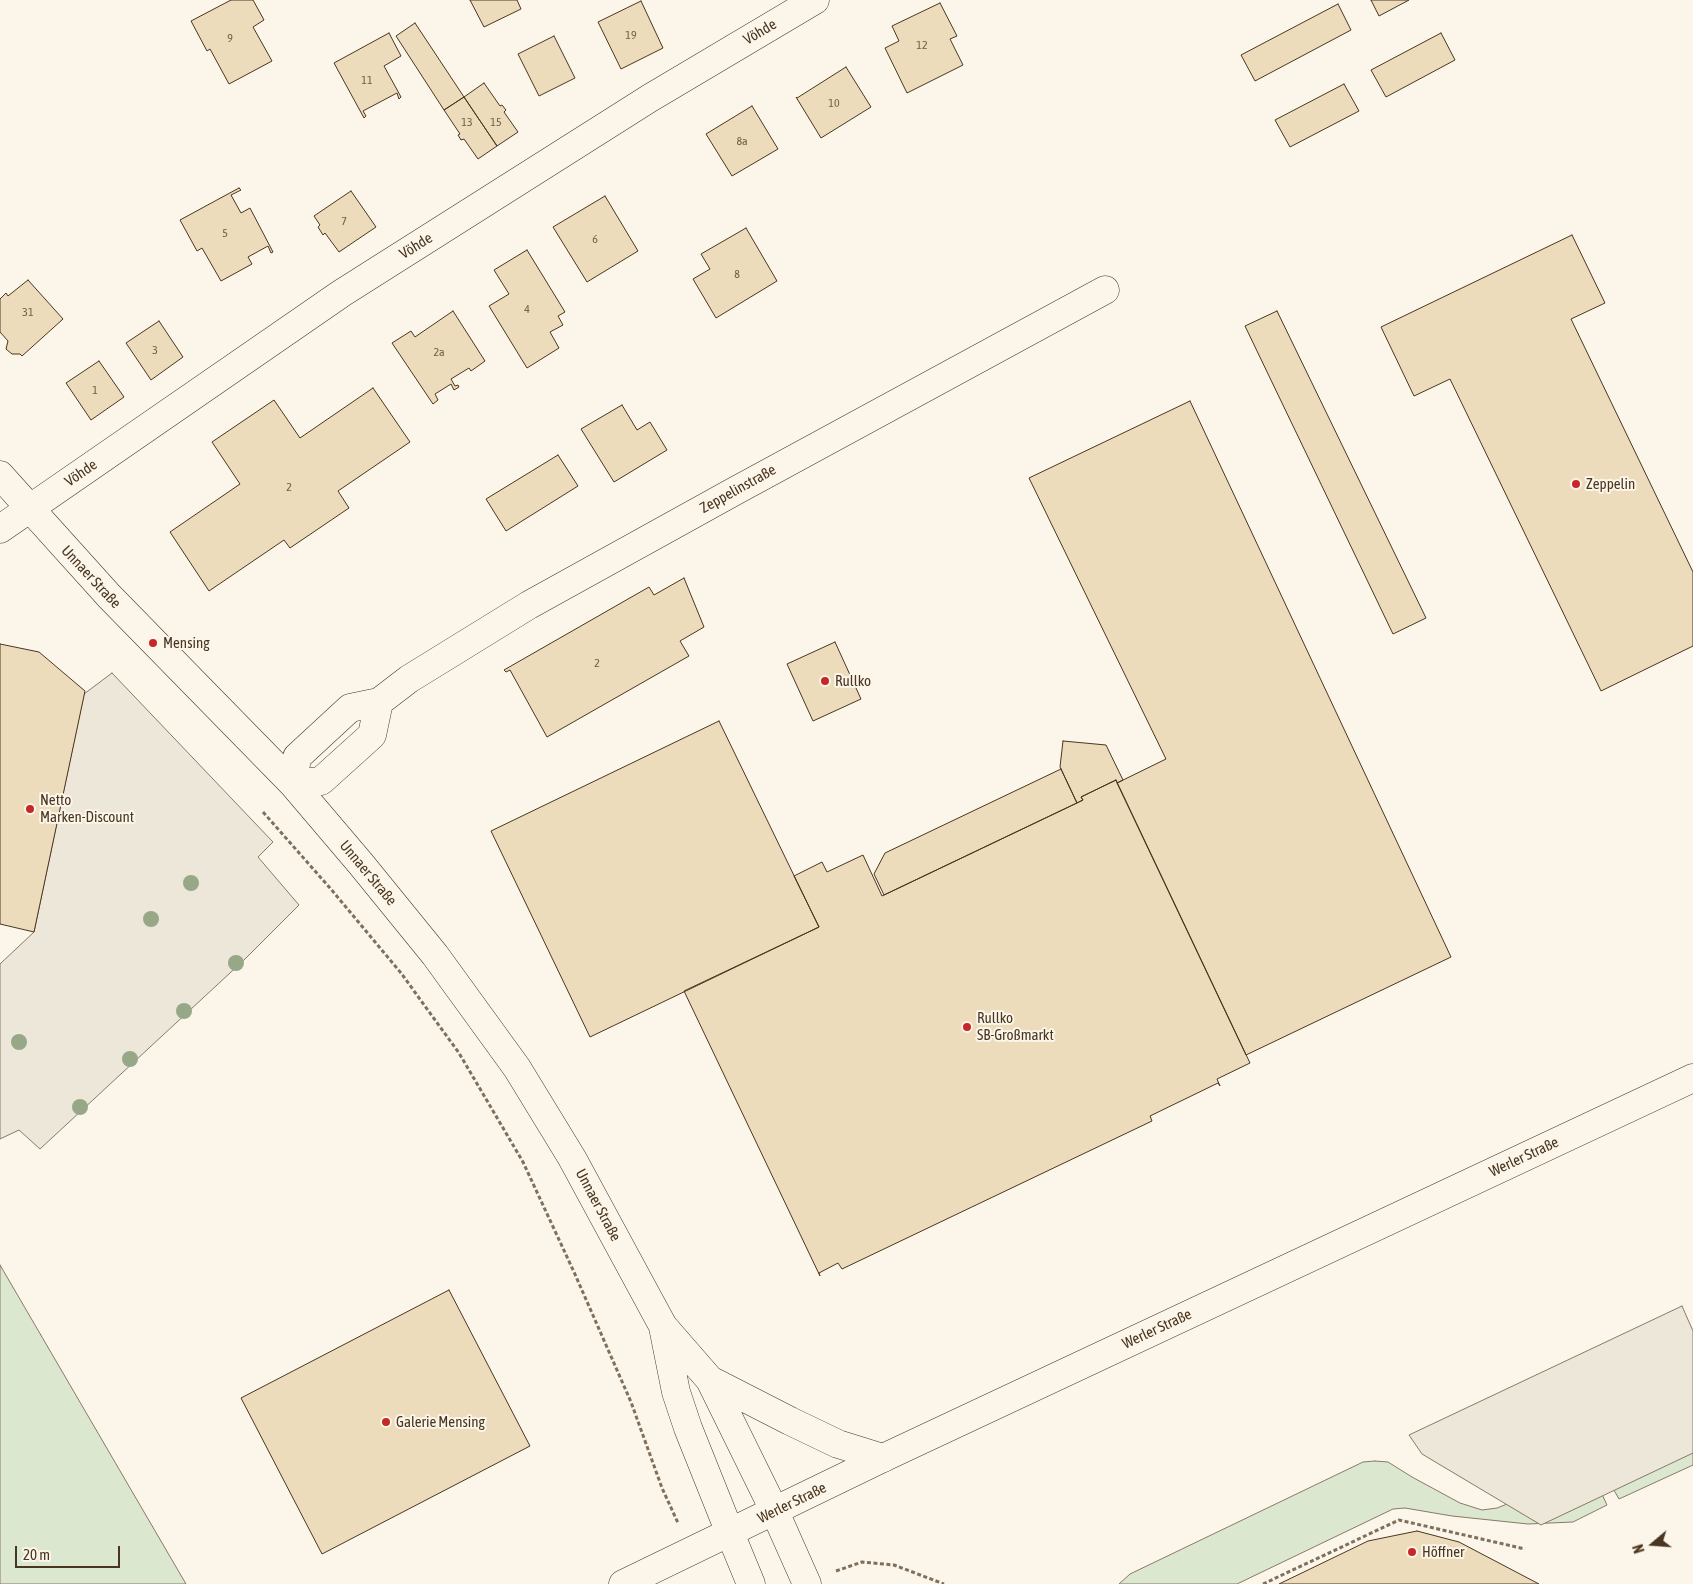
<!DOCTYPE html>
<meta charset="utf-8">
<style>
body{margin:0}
#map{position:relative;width:1693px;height:1584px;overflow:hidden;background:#fbf6e9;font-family:"Asap Condensed",sans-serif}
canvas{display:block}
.north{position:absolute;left:1628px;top:1519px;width:50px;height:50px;-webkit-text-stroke:4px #fbf6e9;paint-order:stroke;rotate:252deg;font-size:14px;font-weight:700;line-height:20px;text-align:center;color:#4a3520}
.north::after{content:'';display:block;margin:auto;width:18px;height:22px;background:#4a3520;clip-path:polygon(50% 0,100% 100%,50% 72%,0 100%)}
.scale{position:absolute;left:15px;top:1546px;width:105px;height:22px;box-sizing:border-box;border:2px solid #4a3520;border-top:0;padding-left:6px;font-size:15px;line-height:18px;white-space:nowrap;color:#4a3520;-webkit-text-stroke:4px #fbf6e9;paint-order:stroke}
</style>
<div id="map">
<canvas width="1693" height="1584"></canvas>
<div class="north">N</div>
<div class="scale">20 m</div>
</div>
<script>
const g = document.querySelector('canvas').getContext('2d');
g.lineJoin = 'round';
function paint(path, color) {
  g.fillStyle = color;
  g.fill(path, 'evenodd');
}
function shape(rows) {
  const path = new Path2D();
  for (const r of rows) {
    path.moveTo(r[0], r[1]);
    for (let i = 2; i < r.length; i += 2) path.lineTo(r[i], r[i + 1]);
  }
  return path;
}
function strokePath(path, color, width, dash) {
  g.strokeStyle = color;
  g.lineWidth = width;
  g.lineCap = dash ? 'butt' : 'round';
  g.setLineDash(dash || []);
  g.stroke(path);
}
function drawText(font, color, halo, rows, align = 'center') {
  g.font = font + ' "Asap Condensed",sans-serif';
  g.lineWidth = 4;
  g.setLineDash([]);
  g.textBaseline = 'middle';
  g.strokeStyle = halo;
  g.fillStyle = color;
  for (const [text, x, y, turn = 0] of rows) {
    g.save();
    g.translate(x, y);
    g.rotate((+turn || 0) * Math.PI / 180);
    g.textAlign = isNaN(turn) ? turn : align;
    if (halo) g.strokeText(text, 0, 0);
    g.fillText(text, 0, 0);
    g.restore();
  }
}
const green = shape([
 [0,1265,186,1584,0,1584,0,1265],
 [1693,1446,1693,1465,1619,1499,1611,1485,1693,1446],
 [1375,1461,1388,1462,1412,1477,1460,1503,1482,1510,1497,1508,1515,1501,1600,1490,1607,1505,1573,1522,1528,1524,1452,1516,1405,1508,1393,1509,1237,1584,1119,1584,1130,1574,1363,1462,1375,1461]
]);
const parking = shape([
 [112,673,273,842,258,857,299,905,244,960,40,1149,19,1130,0,1139,0,964,34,932,84,694,112,673],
 [1682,1306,1693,1331,1693,1453,1541,1525,1422,1454,1409,1435,1682,1306]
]);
const building = shape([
 [231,0,253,0,264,20,253,27,272,61,229,84,210,49,207,51,191,21,231,0],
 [470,0,517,0,521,9,484,27,470,0],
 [1371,0,1409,0,1379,16,1371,0],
 [641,1,663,48,621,69,598,22,641,1],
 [940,3,957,36,950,39,963,65,907,93,885,48,899,41,892,26,940,3],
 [1338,4,1351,30,1255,81,1241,55,1338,4],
 [415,23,464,97,444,110,396,36,415,23],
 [389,33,401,56,384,66,401,97,399,99,397,93,363,111,366,116,364,118,334,63,389,33],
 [1441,33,1455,60,1386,97,1371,70,1441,33],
 [554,36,575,78,539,96,518,54,554,36],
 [846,67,871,107,821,138,796,97,797,98,846,67],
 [484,83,500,106,502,105,506,110,504,112,518,132,497,146,464,97,484,83],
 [1344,84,1359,111,1290,147,1275,120,1344,84],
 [464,97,497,146,478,159,464,139,461,140,458,135,460,134,444,110,464,97],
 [752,106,778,149,732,176,706,134,752,106],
 [239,188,241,190,231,195,241,213,250,208,273,252,271,253,268,246,248,257,252,264,221,281,202,248,197,251,180,220,239,188],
 [351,191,376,227,339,252,325,233,323,235,318,227,320,225,314,216,351,191],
 [605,196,638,251,587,282,553,227,605,196],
 [746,228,777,281,716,318,693,279,710,269,701,254,746,228],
 [1572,235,1605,303,1571,319,1693,572,1693,646,1601,691,1450,379,1414,396,1381,327,1572,235],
 [527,250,565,312,558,316,563,325,550,332,559,348,527,368,489,306,509,294,494,270,527,250],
 [28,280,63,319,22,356,20,354,12,354,6,349,8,341,0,332,0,299,6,293,8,296,28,280],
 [453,311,485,361,471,371,469,368,451,379,455,386,458,385,459,387,454,390,451,384,435,394,438,400,433,404,392,343,411,331,415,337,453,311],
 [1277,311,1426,618,1393,634,1245,326,1277,311],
 [159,321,183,357,151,380,126,343,159,321],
 [99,361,124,397,91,420,66,383,99,361],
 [373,388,410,442,338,491,349,508,290,548,284,540,209,591,170,532,240,484,212,442,274,400,300,438,373,388],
 [1190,401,1451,957,1246,1055,1117,783,1166,759,1029,478,1190,401],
 [622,405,637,430,650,422,667,450,614,482,581,429,622,405],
 [558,455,578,486,506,531,486,499,558,455],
 [684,578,704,627,680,641,689,656,547,737,510,670,506,672,504,670,649,587,654,595,684,578],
 [835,642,861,699,813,721,787,664,835,642],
 [0,644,39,652,85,691,34,932,0,924,0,644],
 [719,721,819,927,590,1037,491,831,719,721],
 [1063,741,1106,745,1123,780,1117,783,1116,780,1081,797,1083,800,1077,803,1060,767,1063,741],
 [1061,769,1077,803,884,895,874,874,885,853,1061,769],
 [1116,780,1250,1063,1217,1079,1220,1086,1218,1083,1150,1116,1152,1121,842,1269,838,1263,819,1273,820,1276,684,991,819,927,794,876,822,862,827,872,863,855,882,896,1083,800,1081,797,1116,780],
 [449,1290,530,1446,322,1554,241,1398,449,1290],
 [1417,1531,1459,1542,1539,1584,1279,1584,1368,1541,1417,1531]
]);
const path = shape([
 [263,812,330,888,401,973,459,1053,523,1162,574,1272,631,1402,662,1488,678,1523],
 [836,1571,862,1562,894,1565,944,1584],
 [1263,1584,1399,1520,1525,1549]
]);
const street = shape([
 [0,475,109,596,293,784,361,864,435,955,517,1068,572,1158,663,1326,710,1380,775,1512],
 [0,529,342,293,650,98,815,0],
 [293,784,297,757,350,708,379,702,409,679,529,605,735,491,1105,290],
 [293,784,321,781,372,735,379,702],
 [663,1327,676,1392,688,1428,730,1533],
 [710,1380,790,1421,838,1444,883,1458]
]);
const secondary = shape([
 [775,1512,807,1584],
 [730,1533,751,1584]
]);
const primary = shape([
 [623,1584,883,1458,1693,1078]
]);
const trees = [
 [191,883],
 [151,919],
 [236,963],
 [184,1011],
 [19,1042],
 [130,1059],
 [80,1107]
];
const markers = [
 [1576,484,5,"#c62828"],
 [153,643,5,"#c62828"],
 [825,681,5,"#c62828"],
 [30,809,5,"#c62828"],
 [967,1027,5,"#c62828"],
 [386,1422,5,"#c62828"],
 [1412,1552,5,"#c62828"]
];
const numberNames = [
 ["19",631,35],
 ["9",230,38],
 ["12",922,45],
 ["11",367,80],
 ["10",834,103],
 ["13",467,122],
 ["15",496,122],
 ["8a",742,141],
 ["7",344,221],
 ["5",225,233],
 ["6",595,239],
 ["8",737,274],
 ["4",527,309],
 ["31",28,312],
 ["3",155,350],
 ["2a",439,352],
 ["1",95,390],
 ["2",289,487],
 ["2",597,663]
];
const streetNames = [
 ["Vöhde",760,32,-31],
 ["Vöhde",416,246,-32],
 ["Vöhde",81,473,-35],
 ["Zeppelinstraße",738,489,-29],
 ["Unnaer Straße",91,577,47],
 ["Unnaer Straße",368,873,50],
 ["Werler Straße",1524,1157,-25],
 ["Unnaer Straße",598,1205,62],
 ["Werler Straße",1157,1329,-25],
 ["Werler Straße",792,1503,-26]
];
const poiNames = [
 ["Zeppelin",1586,484],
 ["Mensing",163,643],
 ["Rullko",835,681],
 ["Netto",40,800],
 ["Marken-Discount",40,817],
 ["Rullko",977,1018],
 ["SB-Großmarkt",977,1035],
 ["Galerie Mensing",396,1422],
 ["Höffner",1422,1552]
];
paint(green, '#dce7d0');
strokePath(green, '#887966', 1);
paint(parking, '#ede7d9');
strokePath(parking, '#887966', 1);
paint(building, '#ecdcbc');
strokePath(building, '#4a3520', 1);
strokePath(street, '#4a3520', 29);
strokePath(secondary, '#4a3520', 29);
strokePath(primary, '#4a3520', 29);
strokePath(path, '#7f6f5c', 3, [4, 2.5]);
strokePath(street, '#fbf6e9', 28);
strokePath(secondary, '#fbf6e9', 28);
strokePath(primary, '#fbf6e9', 28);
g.fillStyle = '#96a887';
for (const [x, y] of trees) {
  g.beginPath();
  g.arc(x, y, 8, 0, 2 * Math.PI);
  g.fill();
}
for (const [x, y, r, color] of markers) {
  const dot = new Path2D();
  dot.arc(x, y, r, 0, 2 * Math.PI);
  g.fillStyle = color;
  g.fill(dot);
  strokePath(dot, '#fbf6e9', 2);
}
drawText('12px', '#725f47', null, numberNames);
drawText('15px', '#4a3520', '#fbf6e9', streetNames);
drawText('15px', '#4a3520', '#fbf6e9', poiNames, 'left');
</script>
